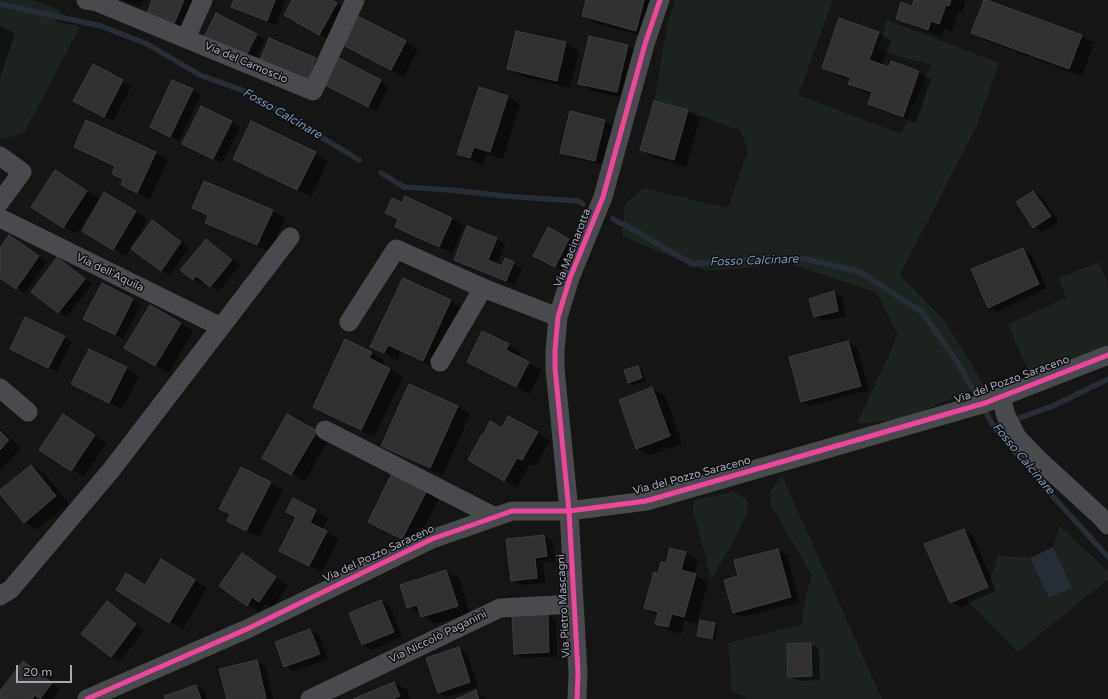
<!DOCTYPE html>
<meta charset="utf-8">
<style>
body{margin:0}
#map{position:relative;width:1108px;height:699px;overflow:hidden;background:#151515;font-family:"Varela Round",sans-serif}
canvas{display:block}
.scale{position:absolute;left:16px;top:665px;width:56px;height:18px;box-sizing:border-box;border:2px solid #a5a8b8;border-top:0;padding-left:5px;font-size:12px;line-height:14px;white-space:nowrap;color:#a5a8b8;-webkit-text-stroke:3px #0f0f11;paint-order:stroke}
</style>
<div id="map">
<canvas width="1108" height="699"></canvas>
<div class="scale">20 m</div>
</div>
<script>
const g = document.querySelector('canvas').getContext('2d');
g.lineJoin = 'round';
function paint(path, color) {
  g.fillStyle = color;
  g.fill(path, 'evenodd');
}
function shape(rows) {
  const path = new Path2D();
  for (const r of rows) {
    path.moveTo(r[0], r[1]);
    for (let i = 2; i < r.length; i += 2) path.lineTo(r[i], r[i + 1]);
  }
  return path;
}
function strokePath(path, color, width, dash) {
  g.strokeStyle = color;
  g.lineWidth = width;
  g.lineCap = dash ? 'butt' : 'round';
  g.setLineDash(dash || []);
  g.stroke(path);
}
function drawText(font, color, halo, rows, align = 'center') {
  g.font = font + ' "Varela Round",sans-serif';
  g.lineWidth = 3;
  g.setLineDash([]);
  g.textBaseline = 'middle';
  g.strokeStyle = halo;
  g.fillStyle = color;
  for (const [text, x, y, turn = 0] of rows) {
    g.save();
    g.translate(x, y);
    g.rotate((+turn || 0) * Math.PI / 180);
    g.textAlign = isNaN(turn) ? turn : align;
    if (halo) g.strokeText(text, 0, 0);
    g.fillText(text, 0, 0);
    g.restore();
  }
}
const green = shape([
 [0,0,33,0,62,11,55,21,80,27,24,133,4,139,0,137],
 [675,0,833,0,798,95,901,134,931,65,878,50,887,20,999,63,977,125,900,275,945,321,984,385,903,419,857,424,898,335,877,293,790,264,705,271,622,236,625,204,644,188,728,208,748,150,739,127,734,129,688,110,654,101,668,22],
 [1099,262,1108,284,1108,348,1089,355,1028,371,1008,324,1066,298,1059,278],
 [782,476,882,699,747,699,732,691,728,643,801,624,811,574,770,504,770,491],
 [733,492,747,499,748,512,728,551,711,579,693,509,694,500],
 [1060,526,1108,572,1108,579,1018,652,964,597,988,587,998,556,1030,558,1049,598,1072,586,1053,547]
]);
const water = shape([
 [1053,547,1072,587,1049,598,1030,558]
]);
const shadow = shape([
 [124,0,144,0,141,7],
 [153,0,194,0,183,28,148,13],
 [235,0,285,0,276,25,241,12,232,7],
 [293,0,330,0,345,9,328,39,285,14],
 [587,0,653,0,649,38,596,23,583,16],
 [915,0,966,0,962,13,958,11,952,31,944,28,941,37,910,25,897,18,913,7],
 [217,14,265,39,254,62,214,41],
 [358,17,418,49,404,77,357,52],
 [0,25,15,34,0,77],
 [517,32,566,43,579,51,570,88,521,76,508,69],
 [878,33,891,40,882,65,890,68,918,72,931,79,916,123,882,111,869,104,872,94,862,91,849,84,851,80,836,75,823,67],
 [973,33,1081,36,1094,43,1082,76,985,40],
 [627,46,640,53,630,99,592,91,579,83],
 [315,59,324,63,315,85,269,67],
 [337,59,389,86,377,111,333,88],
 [122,81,131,86,113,121,83,106],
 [480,88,508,97,520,104,503,159,486,154,483,165,471,161,458,154],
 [192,90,201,95,179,141,151,127],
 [202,107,240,127,222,163,192,149],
 [687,111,700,118,686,167,654,157,641,150],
 [604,121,613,126,603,165,569,157,561,152],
 [252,122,316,153,328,161,311,197,247,166],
 [75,147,155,153,168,160,150,199,122,185,124,180,113,173,116,167,88,154],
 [55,171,99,199,77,234,33,207],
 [1033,192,1042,197,1059,222,1042,232,1034,227],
 [105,193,148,219,131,247,133,248,160,227,189,248,170,275,161,270,131,248,126,256,83,231],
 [403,204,451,218,464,226,452,253,409,233,396,226,399,220,387,213],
 [194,207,272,211,285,218,270,252,219,230,206,222,209,216],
 [468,227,497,239,505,244,497,265,502,267,505,260,522,268,515,285,463,264,455,259],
 [548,229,577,244,564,271,543,260],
 [206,240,214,245,240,265,219,291,204,281,202,284,193,279],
 [18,242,47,262,25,293,0,277,0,250],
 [1023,249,1031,254,1047,288,997,312,989,307],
 [57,259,65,264,92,284,67,317,59,313,32,292],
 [403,279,451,301,463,309,436,368,401,352,397,360,372,346],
 [103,284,141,305,123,339,93,323],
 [833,292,842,297,846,316,824,321,815,316],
 [150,306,193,331,169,373,126,347],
 [64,337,72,342,57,372,19,354],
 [848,342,857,347,869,390,810,406,802,402,790,358],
 [508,345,521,352,518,357,542,370,530,394,468,362],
 [372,353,384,360,382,365,403,377,374,437,327,414,314,407],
 [638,367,642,369,646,381,633,385,629,382],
 [126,368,139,376,122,409,85,391],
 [410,385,458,407,470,414,443,475,395,453,382,446],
 [652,389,665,396,682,443,650,455,637,448],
 [288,415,329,439,305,481,263,457],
 [76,423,107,443,84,477,41,450],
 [0,428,21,448,0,471],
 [502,429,537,433,550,440,535,467,530,464,517,487,469,460,484,436],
 [31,466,44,473,69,504,37,529,24,522,0,492],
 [393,474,439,498,415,546,369,522],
 [270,483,283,490,259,537,241,528,231,514],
 [293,500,328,518,322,530,339,539,322,572,293,558,297,517],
 [964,530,973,535,996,591,960,607,951,602],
 [544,536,553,541,555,561,543,562,545,583,520,585,512,580,507,540],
 [778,550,787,555,799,602,742,617,733,612,739,577,735,561],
 [685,553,698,560,694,575,708,582,697,624,684,620,681,634,669,631,656,623,658,615,645,608,667,564],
 [254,562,288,585,273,608,265,604,260,612,247,605],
 [174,567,207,588,183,629,117,590,146,586],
 [446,571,459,578,470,613,435,624,408,607],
 [381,601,390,606,402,637,372,650,363,645,350,613],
 [107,603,116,608,144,630,120,661,111,656],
 [548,615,556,620,557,657,523,658,515,653],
 [714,624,718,626,715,641,702,638,698,636],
 [310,630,319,635,328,659,294,671,285,666],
 [811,644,819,648,820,680,798,681,789,676],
 [459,649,467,653,478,687,447,697,439,692],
 [256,661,265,666,273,699,228,699],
 [23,662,31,667,60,689,53,699,0,699,0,693],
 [394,683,407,690,410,699,355,699],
 [196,686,205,691,207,699,166,699],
 [476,692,488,699,458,699]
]);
const stream = shape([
 [0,4,101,26,147,44,200,75,247,92,359,160],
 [381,173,404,187,451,190,504,196,578,201,583,204],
 [613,219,643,235,692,264,767,258,806,259,860,272,922,312,958,363,994,427,1047,490,1108,557],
 [994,427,1053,406,1108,379]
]);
const building = shape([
 [152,0,184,0,174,24,147,13,152,0],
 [234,0,275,0,267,21,231,7,234,0],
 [292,0,332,0,337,3,319,35,284,15,292,0],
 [586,0,644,0,636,31,582,16,586,0],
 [914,0,951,0,949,6,946,5,939,24,931,21,928,30,896,19,901,2,912,6,914,0],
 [984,0,987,0,1082,35,1069,69,971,33,984,0],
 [216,13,257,34,245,58,204,37,216,13],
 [358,16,406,41,391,70,343,45,358,16],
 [839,18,879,32,869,60,889,67,891,61,919,71,903,117,868,104,872,92,848,84,851,78,822,68,839,18],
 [516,31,566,42,557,81,507,69,516,31],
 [589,36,628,45,617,92,578,84,589,36],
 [269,38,316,58,307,81,259,62,269,38],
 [337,57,381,80,368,107,323,84,337,57],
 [93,64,123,80,104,117,73,101,93,64],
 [172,80,193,89,170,137,150,127,172,80],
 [479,87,508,96,490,152,474,147,470,158,457,154,479,87],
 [654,101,688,110,674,160,640,150,654,101],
 [201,106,232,121,213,159,182,144,201,106],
 [570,111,605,120,595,161,560,153,570,111],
 [86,120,156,152,137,193,121,185,123,179,112,174,115,166,74,147,86,120],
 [251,121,316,152,297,190,233,159,251,121],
 [55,170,87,191,63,228,31,207,55,170],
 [204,181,273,210,257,245,205,223,208,215,192,208,204,181],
 [1033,191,1051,216,1033,228,1016,202,1033,191],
 [104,192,136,211,113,250,82,231,104,192],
 [405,196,452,218,439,247,395,227,398,219,385,213,392,198,402,203,405,196],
 [152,220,181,242,161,271,131,249,152,220],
 [467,226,497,238,488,260,502,266,505,258,514,262,506,281,454,260,467,226],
 [548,227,569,239,555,267,533,256,548,227],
 [9,235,39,256,16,289,0,278,0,248,9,235],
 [206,239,232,260,210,287,196,276,193,280,180,270,206,239],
 [1023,248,1039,284,988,308,971,269,1023,248],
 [57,257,85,279,58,313,31,292,57,257],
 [403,278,451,300,423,361,388,345,384,353,370,347,403,278],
 [102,283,133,299,115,335,83,319,102,283],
 [834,291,838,311,814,317,809,299,834,291],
 [150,305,181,323,155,366,124,348,150,305],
 [25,317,65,336,48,368,10,349,25,317],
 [482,331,509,344,506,350,529,362,516,387,467,362,482,331],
 [345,339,372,352,369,358,390,369,361,430,313,407,345,339],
 [848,341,861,386,801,402,789,357,848,341],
 [89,349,127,367,109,403,71,384,89,349],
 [638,366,642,378,628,383,624,370,638,366],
 [409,384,458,406,430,468,381,446,409,384],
 [652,387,670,436,636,449,619,400,652,387],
 [63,414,95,435,71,471,39,450,63,414],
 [287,414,317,431,291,475,262,458,287,414],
 [508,416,538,432,522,460,517,458,504,481,468,460,482,434,484,434,490,421,502,428,508,416],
 [0,431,9,440,0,450,0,431],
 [31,465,56,496,24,523,0,494,0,490,31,465],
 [241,467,271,482,246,531,227,521,230,514,219,509,241,467],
 [392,473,427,490,402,539,368,522,392,473],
 [293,498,316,510,310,523,327,531,309,566,279,551,296,517,286,512,293,498],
 [964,529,988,587,950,603,924,544,964,529],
 [544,535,547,556,535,558,537,578,511,581,506,539,544,535],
 [670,548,686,552,681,570,696,574,684,617,672,614,668,627,655,624,658,612,644,608,654,572,658,573,661,562,666,563,670,548],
 [778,549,791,597,733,613,724,580,738,576,734,560,778,549],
 [242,553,276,577,259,602,252,597,247,606,219,586,242,553],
 [161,559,195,580,169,623,116,590,126,573,145,585,161,559],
 [446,570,458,606,421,617,417,605,407,608,400,585,446,570],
 [381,600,394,632,362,645,349,613,381,600],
 [107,601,136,624,111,657,81,634,107,601],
 [548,614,549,652,514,654,512,616,548,614],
 [700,620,715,623,712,639,697,636,700,620],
 [310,629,320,654,284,667,275,642,310,629],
 [811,643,812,676,788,677,787,644,811,643],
 [459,647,470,682,438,693,426,658,459,647],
 [257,660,266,698,261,699,227,699,219,669,257,660],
 [23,661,52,683,40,699,35,695,32,699,0,699,0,691,23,661],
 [394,682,400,696,395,698,395,699,353,699,394,682],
 [196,685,201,699,165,699,164,696,196,685],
 [476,690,479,699,456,699,476,690]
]);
const minor = shape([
 [86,0,97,2,313,91,355,0],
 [186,38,203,0],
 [0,156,22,172,0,202],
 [0,218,221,327],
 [349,322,396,249,483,288,558,317],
 [440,362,483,288],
 [0,388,28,412],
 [1001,397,1006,416,1017,437,1038,459,1101,517,1108,525],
 [325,430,495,517],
 [0,596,11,589,112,469,290,237],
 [87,699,247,629,432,539,495,517,512,511,569,511,646,501,985,403,1108,355],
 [310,699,500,608,574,604],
 [577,699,578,673,569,511,555,368,555,350,558,317,570,278,603,197,645,44,660,0]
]);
const cycleway = shape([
 [87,699,247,629,432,539,495,517,512,511,569,511,646,501,985,403,1108,355],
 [577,699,578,673,569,511,555,368,555,350,558,317,570,278,603,197,645,44,660,0]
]);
const streetNames = [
 ["Via del Camoscio",246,63,23],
 ["Via Macinarotta",573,248,-69],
 ["Via dell'Aquila",110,273,26],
 ["Via del Pozzo Saraceno",1012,380,-20],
 ["Via del Pozzo Saraceno",692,476,-15],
 ["Via del Pozzo Saraceno",379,554,-25],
 ["Via Pietro Mascagni",564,606,-93],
 ["Via Niccolò Paganini",438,637,-26]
];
const waterNames = [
 ["Fosso Calcinare",282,114,30],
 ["Fosso Calcinare",754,261,-2],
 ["Fosso Calcinare",1023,459,50]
];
paint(green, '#1d241f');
paint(water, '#272e38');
paint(shadow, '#0007');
strokePath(stream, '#272e38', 5.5);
paint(building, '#313133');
strokePath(building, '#3e3e42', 1);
strokePath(minor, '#494a4e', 19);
strokePath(cycleway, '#ed469a', 5);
drawText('11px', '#a5a8b8', '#0f0f11', streetNames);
drawText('italic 12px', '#7992b5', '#0f0f11', waterNames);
</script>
